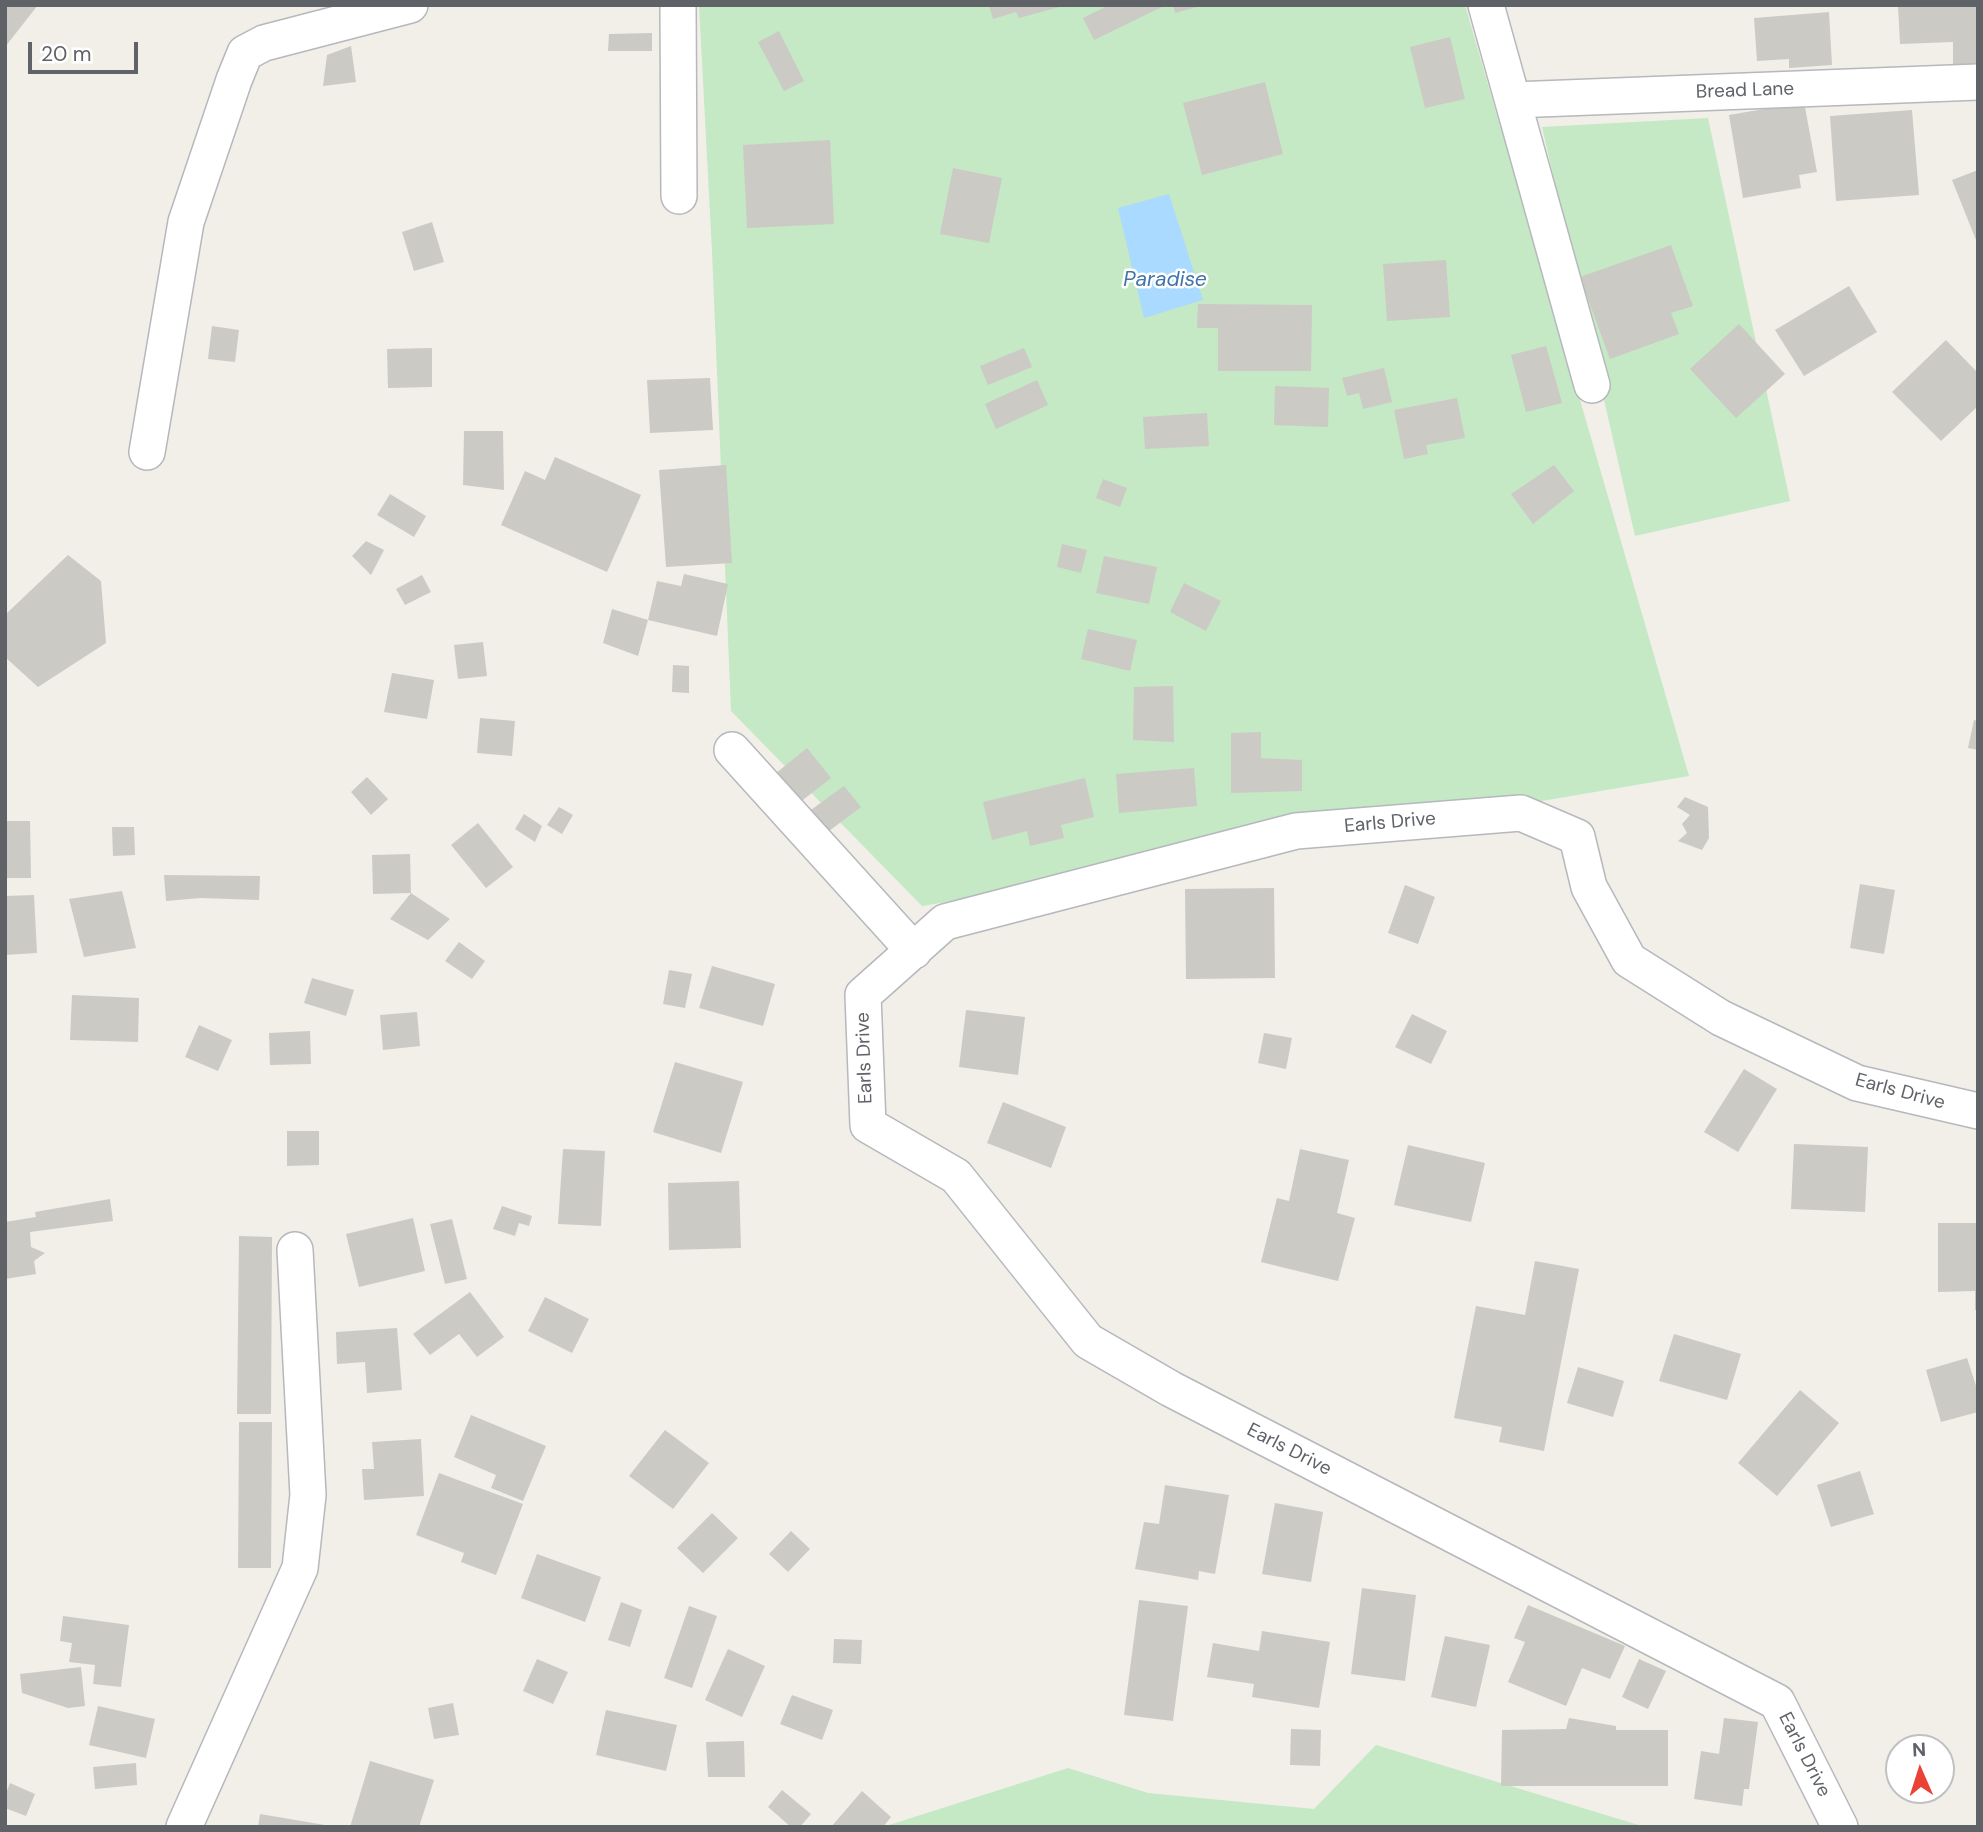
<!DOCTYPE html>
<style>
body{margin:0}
#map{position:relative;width:1983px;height:1832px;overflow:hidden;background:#f1efe8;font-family:"DM Sans",sans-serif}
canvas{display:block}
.frame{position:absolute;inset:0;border:7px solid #5f6368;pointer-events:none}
.north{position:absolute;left:1885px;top:1734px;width:70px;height:70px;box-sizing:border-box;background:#fff;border:2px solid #bfc1c3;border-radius:50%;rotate:357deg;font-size:19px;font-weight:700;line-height:28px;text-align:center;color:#5f6368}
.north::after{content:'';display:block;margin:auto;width:24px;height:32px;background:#ea4335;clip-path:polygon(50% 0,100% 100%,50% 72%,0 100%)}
.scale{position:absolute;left:28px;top:42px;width:110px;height:32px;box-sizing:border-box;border:4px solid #5f6368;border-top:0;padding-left:9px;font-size:21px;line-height:24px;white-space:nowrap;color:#5f6368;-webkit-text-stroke:5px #fff;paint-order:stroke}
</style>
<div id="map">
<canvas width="1983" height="1832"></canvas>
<div class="frame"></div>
<div class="north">N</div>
<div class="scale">20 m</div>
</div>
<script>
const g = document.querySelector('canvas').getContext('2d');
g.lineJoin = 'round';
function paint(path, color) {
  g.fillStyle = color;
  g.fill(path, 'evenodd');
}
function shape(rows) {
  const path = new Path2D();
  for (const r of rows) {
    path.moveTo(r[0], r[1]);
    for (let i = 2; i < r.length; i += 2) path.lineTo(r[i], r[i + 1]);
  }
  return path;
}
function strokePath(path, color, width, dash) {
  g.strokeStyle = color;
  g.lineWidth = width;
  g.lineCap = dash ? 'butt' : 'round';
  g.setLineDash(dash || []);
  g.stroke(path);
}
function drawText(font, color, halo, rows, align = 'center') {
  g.font = font + ' "DM Sans",sans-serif';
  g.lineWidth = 5;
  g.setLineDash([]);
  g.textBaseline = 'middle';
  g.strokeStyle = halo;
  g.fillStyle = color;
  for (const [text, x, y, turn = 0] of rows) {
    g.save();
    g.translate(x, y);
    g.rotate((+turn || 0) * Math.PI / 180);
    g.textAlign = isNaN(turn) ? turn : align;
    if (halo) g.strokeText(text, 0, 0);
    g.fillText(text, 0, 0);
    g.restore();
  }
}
const green = shape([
 [699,5,1465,5,1500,126,1505,133,1529,224,1689,776,922,906,731,711,712,251],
 [1708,118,1790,501,1635,536,1542,127],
 [1376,1745,1645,1827,883,1827,1068,1768,1148,1793,1314,1809]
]);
const water = shape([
 [1169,194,1203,300,1144,318,1118,208]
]);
const building = shape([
 [5,5,38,5,5,47],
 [989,5,1063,5,1063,6,1019,18,1016,12,993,19],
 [1109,5,1166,5,1094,40,1083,18],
 [1173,5,1200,5,1200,6,1175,13],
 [1898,5,1978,5,1978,64,1953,65,1953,42,1900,44],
 [1829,12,1832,65,1789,68,1789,59,1757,61,1754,18],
 [779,31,804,81,784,91,758,42],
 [652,33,652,51,608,51,609,34],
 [1450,37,1465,99,1425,108,1410,47],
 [351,46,356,82,323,86,327,55],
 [1265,82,1283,154,1202,175,1183,103],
 [1804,102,1817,172,1799,175,1801,188,1743,198,1729,115],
 [1912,110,1919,195,1836,201,1830,116],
 [830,140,834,224,747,228,743,145],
 [953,168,1002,178,989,243,940,234],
 [1978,170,1978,245,1952,180],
 [432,222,444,262,414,271,402,232],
 [1671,245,1693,306,1671,313,1679,334,1610,359,1580,277],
 [1446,260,1450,317,1387,321,1383,264],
 [1849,286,1877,332,1804,376,1775,330],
 [1198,304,1312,305,1311,371,1218,371,1218,328,1197,328],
 [1739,324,1785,374,1736,418,1690,369],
 [212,326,239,330,235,362,208,359],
 [1946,340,1978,373,1978,406,1941,441,1892,392],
 [1546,346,1562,403,1526,412,1511,355],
 [432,348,432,387,388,388,387,349],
 [1024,348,1032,367,988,385,980,366],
 [1384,368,1392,402,1363,409,1359,393,1347,396,1342,378],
 [710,378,713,430,650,433,647,380],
 [1037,380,1048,405,996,429,985,404],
 [1275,386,1329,388,1328,427,1274,425],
 [1457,398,1465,438,1426,445,1428,454,1404,459,1394,410],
 [1207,413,1209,446,1145,449,1143,417],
 [464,431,503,431,504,490,463,485],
 [555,457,641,495,607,572,501,525,525,471,545,480],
 [726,465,732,563,666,567,659,470],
 [1554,465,1574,491,1533,524,1511,494],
 [1103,479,1127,488,1120,507,1096,498],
 [390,494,426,516,414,537,377,515],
 [366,541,384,550,371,575,352,556],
 [1062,544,1087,550,1081,573,1057,567],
 [68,555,101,581,106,643,38,687,5,657,5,615],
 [1104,556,1157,567,1149,604,1096,593],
 [684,574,728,584,717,636,648,620,657,581,681,586],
 [422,575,431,592,405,605,396,589],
 [1184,583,1221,601,1206,631,1170,612],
 [612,609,648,620,638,656,603,643],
 [1088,629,1137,640,1130,671,1081,659],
 [483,642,487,676,458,679,454,645],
 [673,665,689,666,689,693,672,692],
 [392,673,434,680,427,719,384,712],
 [1173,686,1174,742,1133,740,1134,687],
 [480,718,515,721,512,756,477,753],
 [1974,720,1978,721,1978,750,1968,748],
 [1261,732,1261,758,1302,760,1302,791,1231,793,1231,733],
 [807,748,831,778,799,803,775,774],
 [1194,768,1197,806,1119,813,1116,774],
 [367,777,388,799,371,815,351,792],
 [1085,778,1094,817,1061,825,1064,838,1030,846,1027,831,992,840,983,802],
 [844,786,861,807,825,834,808,812],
 [1685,797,1708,807,1709,838,1702,850,1678,841,1687,833,1682,824,1690,815,1677,807],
 [559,807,573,815,562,834,547,825],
 [524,814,542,826,535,842,515,829],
 [5,821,30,821,31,878,5,878],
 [478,823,513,867,486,888,451,845],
 [112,827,134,827,135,855,113,856],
 [410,854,411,893,373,894,372,855],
 [164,875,260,876,259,900,201,898,166,901],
 [1860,884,1895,890,1884,954,1850,948],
 [1405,885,1435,897,1418,944,1388,933],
 [1274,888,1275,978,1186,979,1185,889],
 [122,891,136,948,84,957,69,899],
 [411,893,450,919,428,940,390,919],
 [34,895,37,953,5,955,5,896],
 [459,942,485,961,472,979,445,961],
 [712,966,775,984,763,1026,699,1008],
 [669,970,692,974,685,1008,663,1004],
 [312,978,354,990,346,1016,304,1003],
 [72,995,139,998,138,1042,70,1040],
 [966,1010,1025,1017,1018,1075,959,1067],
 [417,1012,420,1046,383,1050,380,1015],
 [1412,1014,1447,1031,1431,1064,1395,1047],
 [199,1025,232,1040,218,1071,185,1057],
 [310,1031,311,1064,270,1065,269,1033],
 [1264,1033,1292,1038,1286,1069,1258,1063],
 [675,1062,743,1082,721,1153,653,1132],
 [1744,1069,1777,1089,1738,1152,1704,1132],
 [1003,1102,1066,1127,1051,1168,987,1143],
 [287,1131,319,1131,319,1165,287,1166],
 [1794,1144,1868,1147,1865,1212,1791,1209],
 [1408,1145,1485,1163,1471,1222,1394,1205],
 [563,1149,605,1151,601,1226,558,1224],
 [1300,1149,1349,1160,1337,1213,1355,1218,1338,1281,1261,1262,1277,1198,1289,1201],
 [739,1181,741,1248,669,1250,668,1183],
 [110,1199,113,1221,30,1232,31,1247,45,1253,34,1261,36,1274,5,1279,5,1222,36,1217,35,1212],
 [502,1206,532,1216,529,1226,519,1223,515,1236,493,1229],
 [413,1218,425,1271,359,1287,346,1234],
 [452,1219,467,1279,445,1284,430,1224],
 [1938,1223,1978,1223,1978,1310,1975,1310,1975,1291,1938,1292],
 [239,1236,272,1237,271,1414,237,1414],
 [1535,1261,1579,1269,1544,1451,1499,1442,1502,1427,1454,1418,1476,1306,1525,1315],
 [470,1292,504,1337,477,1357,459,1334,430,1355,413,1334],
 [545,1297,589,1319,572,1353,528,1331],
 [397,1328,402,1390,367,1393,365,1362,337,1364,336,1332],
 [1674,1334,1741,1354,1727,1400,1659,1381],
 [1967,1358,1978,1392,1978,1412,1941,1422,1926,1370],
 [1578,1367,1624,1381,1613,1417,1567,1403],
 [1800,1390,1839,1423,1777,1496,1738,1463],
 [471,1415,546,1446,523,1501,491,1488,496,1475,454,1457],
 [239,1422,272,1422,271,1568,238,1568],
 [665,1430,709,1463,673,1509,629,1476],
 [421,1439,424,1496,364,1500,362,1469,374,1469,372,1442],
 [1860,1471,1874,1514,1831,1527,1817,1485],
 [439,1473,523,1504,496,1575,461,1562,464,1553,416,1535],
 [1165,1485,1229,1495,1215,1574,1199,1571,1198,1580,1135,1569,1144,1522,1159,1524],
 [1275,1503,1323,1512,1311,1582,1262,1574],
 [712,1513,738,1538,703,1573,677,1548],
 [791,1531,810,1549,788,1572,769,1554],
 [537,1554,601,1577,585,1622,521,1598],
 [1362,1588,1416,1595,1405,1681,1351,1674],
 [1139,1600,1188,1606,1173,1721,1124,1715],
 [621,1602,642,1610,630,1647,608,1640],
 [1528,1605,1625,1646,1610,1679,1582,1668,1566,1706,1508,1682,1525,1642,1514,1638],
 [689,1606,717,1616,692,1688,664,1678],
 [63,1616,129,1625,121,1687,93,1684,95,1665,69,1662,72,1643,60,1641],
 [1262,1631,1330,1642,1319,1708,1252,1697,1254,1684,1207,1677,1213,1643,1259,1651],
 [1445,1636,1490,1645,1476,1707,1431,1697],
 [834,1639,862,1640,861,1664,833,1663],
 [728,1649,765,1666,742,1717,705,1700],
 [537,1659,568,1672,553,1704,523,1691],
 [1639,1659,1666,1671,1648,1709,1622,1697],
 [81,1667,85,1706,68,1708,22,1693,20,1674],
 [792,1695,833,1710,822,1740,780,1724],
 [453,1703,459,1735,434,1739,428,1708],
 [98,1706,155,1719,146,1758,89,1745],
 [606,1710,677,1725,666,1771,596,1755],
 [1569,1718,1616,1726,1616,1730,1668,1730,1668,1786,1501,1786,1502,1730,1566,1729],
 [1724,1718,1758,1722,1749,1789,1744,1789,1742,1806,1694,1799,1701,1751,1719,1754],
 [1291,1729,1321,1730,1320,1766,1290,1765],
 [744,1741,745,1777,708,1777,706,1742],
 [370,1761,434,1780,419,1827,350,1827],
 [136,1763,137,1785,95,1789,93,1767],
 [10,1783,35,1794,26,1816,5,1808,5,1796],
 [782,1790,811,1814,800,1827,791,1827,768,1807],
 [862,1791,891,1817,883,1827,831,1827],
 [260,1814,325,1825,324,1827,258,1827]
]);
const street = shape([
 [678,5,679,196],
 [1486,5,1592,385],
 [1513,100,1978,82],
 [147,452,186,222,234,80,245,53,264,43,410,5],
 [732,750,914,951],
 [184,1827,300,1568,308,1495,295,1250],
 [1840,1827,1777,1702,1171,1389,1088,1341,956,1176,868,1125,863,995,945,922,1296,831,1521,813,1577,837,1589,887,1629,960,1721,1018,1857,1083,1978,1111]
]);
const streetNames = [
 ["Bread Lane",1745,91,-2],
 ["Earls Drive",1390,823,-5],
 ["Earls Drive",865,1058,-92],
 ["Earls Drive",1900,1092,15],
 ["Earls Drive",1289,1450,27],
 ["Earls Drive",1804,1755,63]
];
const waterNames = [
 ["Paradise",1165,280]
];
paint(green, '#c5e8c5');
paint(water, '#aadaff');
paint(building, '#cccac5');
strokePath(street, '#b5b8bc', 38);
strokePath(street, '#fff', 35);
drawText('19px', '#5f6368', '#fff', streetNames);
drawText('italic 21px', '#4174aa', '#fff', waterNames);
</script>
